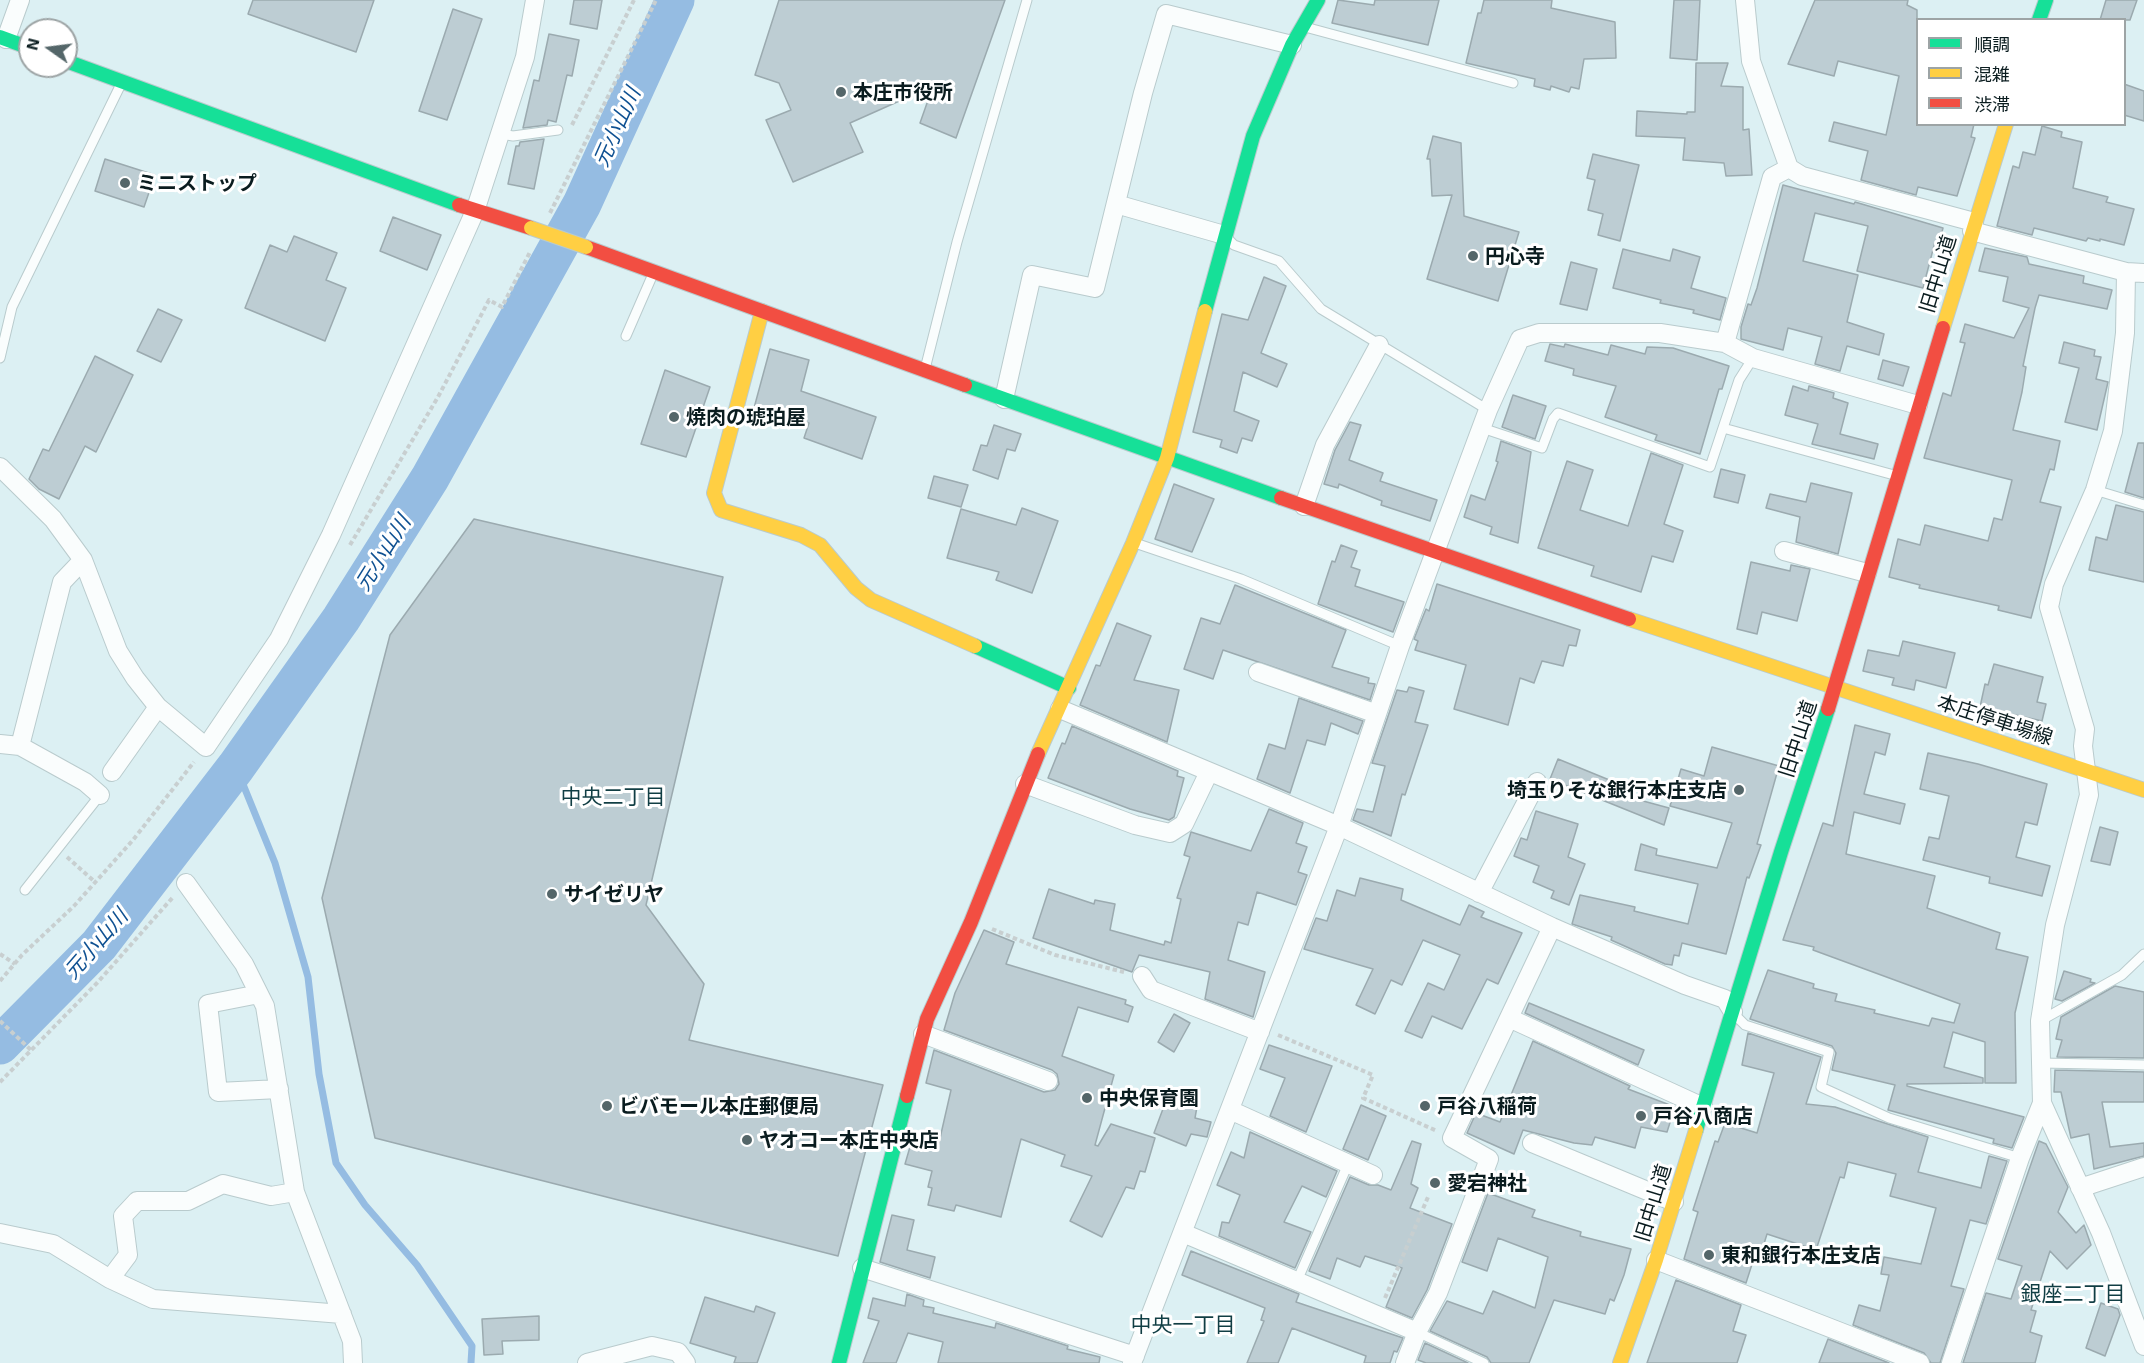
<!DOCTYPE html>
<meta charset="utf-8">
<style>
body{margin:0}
#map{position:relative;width:2144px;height:1363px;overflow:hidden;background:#dcf0f3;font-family:"Exo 2","Noto Sans JP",sans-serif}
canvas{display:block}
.legend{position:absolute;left:1916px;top:18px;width:210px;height:108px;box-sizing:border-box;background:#fff;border:2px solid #9da4a5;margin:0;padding:8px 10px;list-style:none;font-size:18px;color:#0a1c1f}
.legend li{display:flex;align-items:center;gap:12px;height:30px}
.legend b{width:30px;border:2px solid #9da4a5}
.north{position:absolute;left:18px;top:18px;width:60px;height:60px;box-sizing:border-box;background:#fff;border:2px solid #9da4a5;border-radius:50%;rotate:284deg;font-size:16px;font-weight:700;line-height:24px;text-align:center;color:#0a1c1f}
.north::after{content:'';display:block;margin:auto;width:21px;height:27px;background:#546669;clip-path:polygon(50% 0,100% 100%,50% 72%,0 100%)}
</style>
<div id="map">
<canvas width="2144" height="1363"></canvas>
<ul class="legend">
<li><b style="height:8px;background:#16e098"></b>順調</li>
<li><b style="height:8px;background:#ffcf43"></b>混雑</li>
<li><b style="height:8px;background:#f24e42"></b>渋滞</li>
</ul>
<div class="north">N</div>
</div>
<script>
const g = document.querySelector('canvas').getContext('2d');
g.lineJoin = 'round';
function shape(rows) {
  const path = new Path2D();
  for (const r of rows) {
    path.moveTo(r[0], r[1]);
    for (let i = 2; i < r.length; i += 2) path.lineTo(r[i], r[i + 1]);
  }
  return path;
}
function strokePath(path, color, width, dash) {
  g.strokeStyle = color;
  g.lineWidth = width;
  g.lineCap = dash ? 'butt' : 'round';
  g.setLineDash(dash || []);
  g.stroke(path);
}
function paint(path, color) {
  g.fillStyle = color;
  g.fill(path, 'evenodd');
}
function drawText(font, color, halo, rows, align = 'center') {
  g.font = font + ' "Exo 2","Noto Sans JP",sans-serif';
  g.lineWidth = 6;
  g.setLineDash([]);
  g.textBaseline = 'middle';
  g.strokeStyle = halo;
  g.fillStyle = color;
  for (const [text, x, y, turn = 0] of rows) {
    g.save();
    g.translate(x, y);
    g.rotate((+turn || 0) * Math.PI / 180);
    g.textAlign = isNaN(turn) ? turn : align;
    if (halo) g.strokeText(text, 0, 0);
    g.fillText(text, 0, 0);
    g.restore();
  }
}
const stream = shape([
 [236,767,275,863,308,977,319,1074,336,1163,365,1205,417,1265,472,1346,471,1363]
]);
const river = shape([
 [0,1045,99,945,236,767,341,619,430,478,582,204,675,0]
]);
const building = shape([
 [253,0,374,0,356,52,248,14,253,0],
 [574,0,602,0,597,29,570,24,574,0],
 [779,0,1005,0,956,138,920,123,933,86,850,123,863,152,793,182,766,120,791,110,779,83,755,75,779,0],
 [1338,0,1374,5,1375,0,1439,0,1428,45,1332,23,1338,0],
 [1484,0,1552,0,1551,8,1615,22,1616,58,1584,59,1579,89,1571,87,1569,92,1551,86,1550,90,1534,86,1535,79,1466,63,1478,13,1481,13,1484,0],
 [1674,0,1700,0,1697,60,1670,58,1674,0],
 [1815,0,1908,0,1907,5,1917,10,1917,124,1974,124,1971,137,1975,138,1957,196,1918,187,1916,195,1861,180,1868,151,1829,141,1834,122,1886,135,1899,76,1838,61,1834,76,1788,64,1815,0],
 [2106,0,2137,0,2130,20,2100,20,2106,0],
 [453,9,482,19,447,120,419,111,453,9],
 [549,34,579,40,572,76,567,75,556,122,548,120,547,125,523,128,534,80,539,81,549,34],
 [1696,63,1728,63,1721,86,1743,87,1743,130,1749,129,1752,175,1726,176,1724,163,1683,160,1685,138,1636,136,1637,111,1687,114,1687,112,1695,112,1696,63],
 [2124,84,2144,91,2144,121,2124,115,2124,84],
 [2042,126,2062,132,2061,137,2082,142,2073,188,2108,197,2106,202,2134,209,2124,245,2100,239,2100,241,2088,238,2086,241,2034,228,2032,235,1997,226,2013,166,2019,168,2023,152,2035,155,2042,126],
 [1433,136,1461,143,1464,216,1519,232,1498,301,1427,279,1452,195,1432,196,1430,159,1427,159,1433,136],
 [544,139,534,189,508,184,516,146,519,146,520,142,544,139],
 [1593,154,1639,165,1620,241,1598,235,1603,214,1588,210,1595,180,1587,178,1593,154],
 [105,159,155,175,144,207,95,191,105,159],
 [1783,185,1854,204,1855,202,1943,228,1939,243,1935,242,1923,288,1857,271,1868,226,1815,213,1803,261,1858,275,1847,322,1884,334,1879,355,1847,346,1840,371,1815,364,1822,337,1788,328,1783,350,1741,339,1741,327,1748,304,1751,305,1757,288,1783,185],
 [393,217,441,235,427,270,380,251,393,217],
 [294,236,337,253,326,280,346,288,325,341,245,308,270,245,287,252,294,236],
 [1985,248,2027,257,2029,264,2084,276,2083,283,2112,290,2107,309,2039,295,2035,308,2023,366,2026,367,2022,392,2013,430,2060,441,2054,470,2050,469,2040,502,2061,507,2031,618,1998,610,1999,606,1919,588,1920,585,1889,577,1898,539,1920,545,1925,525,1988,541,1994,518,2002,520,2012,480,1924,458,1943,393,1951,396,1965,343,1960,342,1965,324,2014,338,2029,308,2003,301,2008,277,1979,271,1985,248],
 [1623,249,1670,261,1673,249,1700,257,1691,288,1726,298,1720,320,1693,313,1694,310,1660,303,1661,300,1613,288,1623,249],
 [1571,262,1597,269,1587,310,1560,304,1571,262],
 [1264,277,1286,286,1261,353,1287,364,1277,387,1243,372,1234,411,1259,421,1252,441,1242,438,1237,453,1220,447,1222,440,1193,432,1222,314,1248,320,1264,277],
 [158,309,182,320,161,362,137,351,158,309],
 [2064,342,2095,350,2094,356,2101,357,2096,379,2108,382,2097,430,2065,422,2079,368,2059,363,2064,342],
 [1550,344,1564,347,1565,344,1608,355,1611,345,1645,354,1647,347,1673,348,1729,366,1722,389,1719,389,1700,454,1655,440,1657,435,1605,417,1616,386,1573,375,1574,369,1545,361,1550,344],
 [770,349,809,360,801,391,876,417,862,459,804,438,809,423,754,408,770,349],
 [95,356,133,375,96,452,85,446,59,499,39,489,29,479,43,449,49,451,95,356],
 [1883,360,1909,367,1903,386,1878,379,1883,360],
 [665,370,710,387,686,457,641,444,665,370],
 [1793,386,1808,391,1809,386,1834,393,1833,398,1848,403,1840,434,1878,444,1874,459,1812,444,1818,424,1785,415,1793,386],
 [1513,395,1546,406,1535,439,1502,427,1513,395],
 [1350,422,1361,425,1349,460,1383,473,1380,481,1437,500,1430,521,1381,505,1382,501,1339,484,1338,488,1324,484,1335,450,1350,422],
 [994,425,1021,434,1015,451,1007,449,998,479,973,470,981,445,987,446,994,425],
 [1501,441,1531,452,1518,543,1490,534,1492,527,1464,517,1471,495,1485,500,1498,462,1496,461,1501,441],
 [2138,443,2144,443,2144,498,2125,492,2138,443],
 [1651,453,1683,465,1664,524,1683,531,1673,562,1652,556,1641,592,1591,576,1594,566,1538,548,1567,461,1593,470,1580,510,1628,526,1651,453],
 [1721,469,1745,475,1738,503,1714,497,1721,469],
 [934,476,968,485,961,507,928,498,934,476],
 [1811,483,1852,493,1838,554,1796,542,1800,517,1766,508,1770,494,1806,502,1811,483],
 [1174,484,1214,499,1192,552,1155,539,1174,484],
 [2116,505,2144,512,2144,582,2089,570,2096,537,2107,540,2116,505],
 [1022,508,1058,521,1032,593,996,580,999,572,947,558,961,509,1016,525,1022,508],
 [474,519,723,577,646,905,704,984,689,1040,883,1085,838,1256,375,1138,322,898,390,635,474,519],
 [1341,545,1357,551,1351,567,1360,570,1355,586,1404,602,1393,632,1318,604,1332,561,1335,562,1341,545],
 [1751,562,1790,571,1791,565,1810,569,1797,621,1762,612,1757,634,1737,629,1751,562],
 [1437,584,1580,630,1576,646,1569,645,1563,666,1542,661,1534,683,1520,678,1508,725,1454,709,1466,665,1415,650,1418,641,1414,639,1426,609,1429,611,1437,584],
 [1235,585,1346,630,1332,667,1369,678,1368,683,1375,684,1370,700,1223,650,1213,679,1184,669,1201,618,1220,624,1235,585],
 [1117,623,1151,636,1134,680,1179,690,1167,742,1080,705,1096,665,1100,666,1117,623],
 [1903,641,1955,653,1946,688,1916,680,1914,690,1892,685,1894,678,1863,671,1868,650,1899,656,1903,641],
 [1994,664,2043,677,2037,702,2046,704,2042,721,1980,707,1985,684,1988,685,1994,664],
 [1409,687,1424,691,1415,722,1428,725,1405,795,1402,794,1391,836,1353,820,1357,809,1373,812,1385,766,1372,763,1397,690,1407,692,1409,687],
 [1299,698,1363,721,1358,734,1331,723,1325,745,1307,740,1290,793,1257,779,1269,744,1285,749,1299,698],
 [1855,725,1890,734,1885,755,1875,752,1864,794,1905,804,1900,824,1854,812,1846,854,1935,876,1927,908,2000,933,1996,949,2028,957,2015,1013,2016,1083,1985,1083,1985,1042,1953,1032,1944,1067,1983,1078,1983,1083,1907,1084,1907,1086,2024,1117,2012,1148,1993,1143,1994,1139,1888,1110,1895,1085,1832,1070,1836,1053,1832,1046,1750,1019,1768,970,1814,984,1813,988,1837,994,1835,1001,1875,1010,1874,1013,1929,1026,1932,1018,1954,1023,1960,1004,1813,950,1814,947,1783,940,1823,823,1833,826,1855,725],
 [1072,726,1178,771,1177,776,1184,778,1174,817,1169,820,1130,809,1048,778,1062,743,1065,744,1072,726],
 [1712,747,1779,766,1757,844,1761,845,1749,878,1747,877,1726,954,1682,943,1679,956,1674,955,1672,965,1665,964,1611,940,1612,937,1572,924,1580,895,1635,907,1634,911,1688,924,1698,884,1635,870,1641,844,1657,849,1656,855,1717,868,1732,823,1670,806,1681,769,1704,776,1712,747],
 [1928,753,1978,764,2047,784,2037,825,2025,822,2016,857,2050,866,2042,896,1989,883,1990,877,1923,860,1929,837,1939,839,1949,796,1920,789,1928,753],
 [1558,759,1624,786,1621,795,1669,808,1664,825,1550,779,1558,759],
 [1269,809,1303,823,1296,843,1307,847,1298,872,1307,875,1296,905,1257,892,1248,925,1238,922,1228,960,1265,972,1253,1017,1205,999,1210,972,1139,955,1132,972,1033,938,1049,889,1094,904,1095,900,1115,904,1110,930,1164,945,1165,941,1171,943,1181,899,1177,898,1190,857,1184,855,1191,832,1251,851,1269,809],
 [1536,811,1578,824,1568,857,1585,864,1569,905,1551,898,1554,891,1533,882,1539,866,1514,856,1521,838,1527,840,1536,811],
 [2100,827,2118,832,2110,865,2091,861,2100,827],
 [1360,878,1403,889,1401,900,1460,925,1469,905,1484,912,1481,917,1522,933,1498,984,1487,979,1462,1029,1432,1016,1422,1038,1405,1031,1428,983,1444,990,1460,955,1423,940,1402,985,1391,980,1375,1014,1356,1005,1373,969,1304,949,1316,918,1327,921,1337,890,1355,896,1360,878],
 [984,930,1014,942,1006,964,1126,1000,1125,1004,1133,1007,1128,1022,1078,1007,1062,1056,1114,1075,1095,1145,1098,1146,1111,1124,1155,1138,1145,1172,1140,1171,1134,1189,1126,1187,1102,1237,1070,1221,1092,1176,1061,1166,1065,1155,1021,1139,1001,1217,956,1205,954,1211,928,1205,932,1188,928,1187,932,1171,905,1164,912,1140,938,1147,951,1090,926,1083,934,1050,1044,1092,1055,1090,1059,1084,1057,1074,1052,1070,944,1030,955,993,984,930],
 [2064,971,2091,979,2090,982,2095,983,2062,1001,2055,999,2064,971],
 [2115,986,2144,992,2144,1058,2057,1057,2062,1040,2056,1039,2061,1017,2115,986],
 [1529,1003,1644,1050,1638,1065,1525,1013,1529,1003],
 [1174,1014,1190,1023,1174,1052,1158,1042,1174,1014],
 [1748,1033,1821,1057,1806,1104,1835,1107,1928,1137,1918,1172,1981,1188,1989,1156,2007,1161,1986,1224,1970,1220,1951,1286,1964,1289,1940,1363,1931,1363,1924,1353,1853,1325,1859,1305,1880,1311,1889,1275,1881,1274,1884,1257,1921,1264,1936,1208,1890,1196,1896,1174,1848,1162,1844,1178,1840,1177,1816,1250,1767,1234,1759,1260,1754,1258,1746,1283,1684,1259,1698,1212,1693,1210,1715,1141,1718,1142,1725,1123,1757,1133,1774,1073,1742,1065,1748,1033],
 [1533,1041,1630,1086,1628,1089,1675,1107,1667,1132,1641,1127,1635,1148,1595,1137,1592,1145,1574,1143,1523,1130,1514,1154,1467,1133,1476,1113,1500,1122,1533,1041],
 [1269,1045,1332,1066,1306,1132,1270,1116,1285,1078,1260,1069,1269,1045],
 [2055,1070,2144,1072,2144,1102,2102,1102,2110,1147,2144,1143,2144,1156,2094,1169,2089,1134,2071,1138,2061,1092,2054,1092,2055,1070],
 [1170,1090,1198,1101,1195,1118,1211,1122,1207,1137,1191,1134,1186,1146,1154,1133,1170,1090],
 [1361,1105,1386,1116,1368,1160,1343,1149,1361,1105],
 [1250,1132,1337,1171,1326,1197,1302,1186,1284,1222,1311,1232,1295,1268,1219,1236,1222,1222,1229,1223,1240,1195,1217,1185,1231,1152,1244,1158,1250,1132],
 [1412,1141,1421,1144,1411,1184,1418,1188,1410,1208,1452,1224,1427,1290,1412,1318,1386,1307,1402,1268,1365,1256,1360,1267,1337,1258,1330,1279,1309,1271,1350,1177,1369,1185,1378,1185,1391,1190,1412,1141],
 [2039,1141,2046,1144,2068,1187,2058,1212,2076,1233,2084,1225,2091,1245,2067,1269,2050,1251,2031,1310,2036,1311,2030,1332,2042,1336,2035,1363,1963,1363,1986,1293,2011,1299,2022,1266,1998,1259,2039,1141],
 [1488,1193,1535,1210,1532,1217,1581,1232,1580,1236,1631,1249,1624,1275,1614,1301,1610,1299,1605,1314,1554,1300,1529,1363,1491,1363,1487,1357,1430,1331,1447,1301,1483,1314,1493,1291,1535,1308,1548,1257,1498,1238,1487,1271,1462,1262,1488,1193],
 [892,1215,914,1220,907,1250,935,1257,930,1278,880,1262,892,1215],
 [1191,1251,1299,1294,1296,1302,1403,1338,1397,1352,1394,1351,1390,1363,1364,1363,1366,1356,1292,1328,1278,1363,1247,1363,1264,1321,1261,1320,1265,1308,1182,1275,1191,1251],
 [1676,1280,1741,1305,1733,1331,1746,1335,1737,1363,1647,1363,1676,1280],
 [907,1294,924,1300,923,1306,934,1308,933,1313,995,1328,996,1323,1068,1346,1067,1349,1100,1357,1099,1363,938,1363,943,1342,908,1333,896,1363,863,1363,879,1321,868,1318,873,1298,905,1306,907,1294],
 [705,1297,754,1312,756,1306,775,1313,757,1363,734,1363,736,1357,690,1343,705,1297],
 [2101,1303,2118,1309,2120,1315,2105,1356,2086,1348,2101,1303],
 [539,1316,539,1340,502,1341,503,1354,484,1355,482,1319,539,1316],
 [1828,1339,1889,1363,1819,1363,1828,1339],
 [1425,1343,1468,1363,1426,1363,1418,1360,1425,1343]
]);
const path = shape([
 [572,125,634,0],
 [550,213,656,0],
 [350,545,438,397,489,300,502,307,530,252],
 [67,857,95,882],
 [992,929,1055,955,1124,972],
 [0,954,15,964],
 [0,981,22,955,74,906,133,840,194,762],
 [0,1021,32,1051],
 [1278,1035,1373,1075,1363,1098,1437,1131],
 [0,1082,97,983,174,896],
 [1385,1298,1428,1197]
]);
const lane = shape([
 [1305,27,1513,83],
 [501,134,513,136,558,130],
 [1226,237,1234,245,1279,261,1321,309,1488,410],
 [626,336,653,274],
 [0,358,12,307,121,84],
 [925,369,957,242,1027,0],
 [1482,428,1542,448,1553,419,1558,413,1710,467,1739,380,1753,358],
 [1723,428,1894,475],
 [2095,490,2144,505],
 [1135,543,1241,579,1400,646],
 [25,890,100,795],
 [1734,1014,1745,1025,1829,1052,1821,1087,1889,1118,2020,1158],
 [2040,1021,2122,975,2144,954],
 [2041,1063,2144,1065],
 [1297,1281,1348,1164],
 [1417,1332,1484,1363]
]);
const street = shape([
 [1745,0,1751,61,1789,168,1802,176,1974,222],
 [6,39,20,0],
 [1116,204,1224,235],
 [1972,231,2126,272,2144,273],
 [2126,272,2125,333,2113,431,2095,490,2054,584,2049,607,2085,729,2083,746,2089,795,2055,925,2040,1021,2042,1103,2101,1233,2144,1346],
 [1725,343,1772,177,1789,168],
 [1004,399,1032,275,1095,288,1143,93,1166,14,1292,45],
 [0,467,53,519,83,560,118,651,135,678,158,707,206,747,279,639,331,535,475,211,525,57,535,0],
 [1304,506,1325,445,1379,345],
 [1784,551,1867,573],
 [1258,672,1377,714],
 [1060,709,1339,826,1552,927,1685,985,1725,999,1733,1012],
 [0,744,20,746,62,582,83,560],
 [20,746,85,782,100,795],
 [112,772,158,707],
 [1025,784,1135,825,1170,833,1184,824,1209,772],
 [186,883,244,964,265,1006,295,1192,352,1341,353,1363],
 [1479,893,1537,782],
 [1142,976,1151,990,1260,1032],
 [259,994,208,1004,218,1092,279,1089],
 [1509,1018,1703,1107],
 [923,1034,1048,1081],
 [1230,1110,1373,1175],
 [1532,1143,1674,1202],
 [2080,1188,2144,1167],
 [0,1233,53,1244,110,1279,153,1299,342,1314],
 [1183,1233,1417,1332],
 [1656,1260,1920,1363],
 [862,1268,1135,1356],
 [110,1279,128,1255,123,1216,137,1201,188,1201,223,1184,271,1196,295,1192],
 [587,1363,652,1346,678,1352,686,1363],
 [1132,1363,1339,826,1400,646,1488,410,1520,339,1539,333,1660,333,1725,343,1753,358,1918,405],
 [1405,1363,1417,1332,1438,1293,1489,1159,1452,1138,1552,927],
 [1951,1363,2020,1158,2042,1103]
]);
const fast = shape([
 [2039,20,2046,0],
 [0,37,30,48],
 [66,61,459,205],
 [1205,311,1253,136,1292,45,1318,0],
 [965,385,1281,498],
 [975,646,1069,688],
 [1696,1130,1781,852,1828,709],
 [839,1363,907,1096]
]);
const slow = shape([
 [762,311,714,493,721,510,801,535,820,545,856,588,871,600,975,646],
 [1943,328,2006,124],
 [1629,619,2144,790],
 [1038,754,1133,543,1167,458,1205,311],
 [1620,1363,1656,1260,1696,1130]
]);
const jam = shape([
 [459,205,531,228],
 [586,247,965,385],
 [1281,498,1629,619],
 [1828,709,1943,328],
 [907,1096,927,1019,971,922,1038,754]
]);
const slowBridge = shape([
 [531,228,586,247]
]);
const markers = [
 [841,92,6,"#546669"],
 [125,183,6,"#546669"],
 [1473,256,6,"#546669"],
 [674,417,6,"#546669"],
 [1739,790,6,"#546669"],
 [552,894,6,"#546669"],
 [1087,1098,6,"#546669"],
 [607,1106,6,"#546669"],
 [1425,1106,6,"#546669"],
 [1641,1116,6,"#546669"],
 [747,1140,6,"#546669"],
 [1435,1183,6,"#546669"],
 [1709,1255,6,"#546669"]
];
const poiNames = [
 ["本庄市役所",853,92],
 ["ミニストップ",137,183],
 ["円心寺",1485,256],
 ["焼肉の琥珀屋",686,417],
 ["埼玉りそな銀行本庄支店",1727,790,"right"],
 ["サイゼリヤ",564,894],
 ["中央保育園",1099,1098],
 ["ビバモール本庄郵便局",619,1106],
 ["戸谷八稲荷",1437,1106],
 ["戸谷八商店",1653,1116],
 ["ヤオコー本庄中央店",759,1140],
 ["愛宕神社",1447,1183],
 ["東和銀行本庄支店",1721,1255]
];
const streetNames = [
 ["旧中山道",1938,274,-73],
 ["本庄停車場線",1995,720,18],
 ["旧中山道",1798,739,-72],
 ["旧中山道",1653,1203,-73]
];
const waterNames = [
 ["元小山川",617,127,-66],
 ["元小山川",383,553,-58],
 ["元小山川",96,944,-49]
];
const neighbourhoodNames = [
 ["中央二丁目",613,797],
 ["銀座二丁目",2073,1294],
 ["中央一丁目",1183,1325]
];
strokePath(stream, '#95bce2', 7);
strokePath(river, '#95bce2', 39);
paint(building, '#bdcdd3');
strokePath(building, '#9baaaf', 1.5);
strokePath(lane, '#b9cbcd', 11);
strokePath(street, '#b9cbcd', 20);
strokePath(fast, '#b9cbcd', 16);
strokePath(slow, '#b9cbcd', 16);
strokePath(jam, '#b9cbcd', 16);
strokePath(path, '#c8cfd0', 4, [4.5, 3]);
strokePath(lane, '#fafdfd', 9);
strokePath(street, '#fafdfd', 18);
strokePath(fast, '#16e098', 14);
strokePath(slow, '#ffcf43', 14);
strokePath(jam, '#f24e42', 14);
strokePath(slowBridge, '#b9cbcd', 16, []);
strokePath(slowBridge, '#ffcf43', 14);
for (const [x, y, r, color] of markers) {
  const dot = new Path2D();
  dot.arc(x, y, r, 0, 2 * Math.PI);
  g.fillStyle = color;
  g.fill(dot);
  strokePath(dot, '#fff', 2);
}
drawText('bold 20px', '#0a1c1f', '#fff', poiNames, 'left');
drawText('20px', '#0a1c1f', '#fff', streetNames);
drawText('italic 21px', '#0f5192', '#fff', waterNames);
drawText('21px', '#113e44', '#fff', neighbourhoodNames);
</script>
